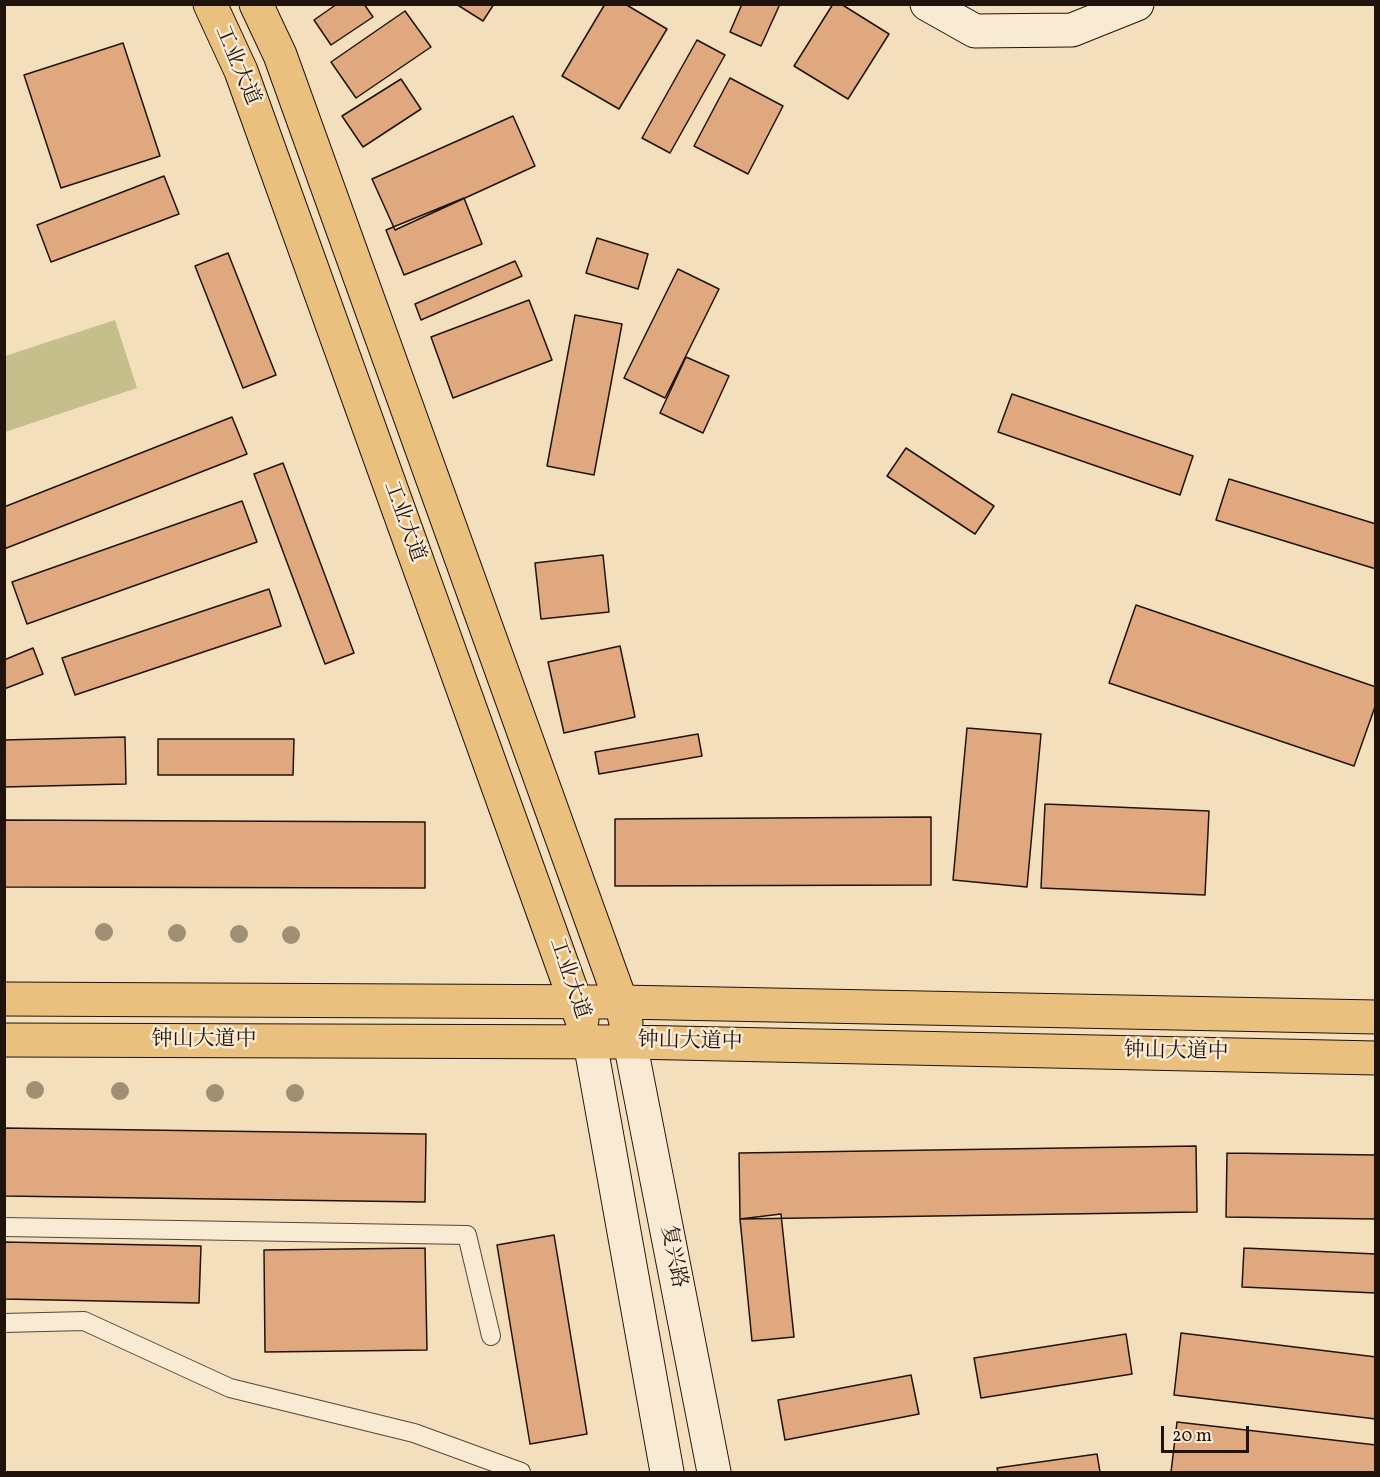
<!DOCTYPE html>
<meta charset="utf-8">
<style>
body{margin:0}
#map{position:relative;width:1380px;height:1477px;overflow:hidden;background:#f4dfbc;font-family:Vollkorn,serif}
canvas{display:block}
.frame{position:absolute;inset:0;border:6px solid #20130c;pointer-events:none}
.scale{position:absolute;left:1161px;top:1426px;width:88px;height:27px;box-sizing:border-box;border:3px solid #20130c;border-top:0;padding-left:8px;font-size:18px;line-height:21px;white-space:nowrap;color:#20130c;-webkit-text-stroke:4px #f8ead3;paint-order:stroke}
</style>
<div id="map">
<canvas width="1380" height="1477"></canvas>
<div class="frame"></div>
<div class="scale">20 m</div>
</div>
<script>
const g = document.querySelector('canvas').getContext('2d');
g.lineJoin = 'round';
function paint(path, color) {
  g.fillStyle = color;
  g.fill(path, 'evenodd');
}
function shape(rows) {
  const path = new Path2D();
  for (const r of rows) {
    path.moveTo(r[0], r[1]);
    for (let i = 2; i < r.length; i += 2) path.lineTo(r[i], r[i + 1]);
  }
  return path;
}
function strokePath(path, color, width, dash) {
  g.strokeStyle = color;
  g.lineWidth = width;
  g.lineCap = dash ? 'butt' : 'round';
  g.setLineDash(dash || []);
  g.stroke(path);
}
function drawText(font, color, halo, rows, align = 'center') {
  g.font = font + ' Vollkorn,"Noto Serif SC",serif';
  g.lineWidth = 5;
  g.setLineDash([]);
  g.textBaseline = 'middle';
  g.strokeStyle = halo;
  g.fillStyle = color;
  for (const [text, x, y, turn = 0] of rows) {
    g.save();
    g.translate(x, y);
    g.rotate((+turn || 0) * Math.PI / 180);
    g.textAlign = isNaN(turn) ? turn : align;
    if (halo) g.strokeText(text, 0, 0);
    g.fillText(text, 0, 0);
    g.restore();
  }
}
const green = shape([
 [115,320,137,388,5,432,5,356]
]);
const building = shape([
 [337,4,364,4,373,17,331,45,314,20,337,4],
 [456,4,494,4,483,21,456,4],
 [605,4,625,4,667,29,619,109,562,76,605,4],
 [742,4,780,4,761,46,730,32,742,4],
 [833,4,841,4,889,34,848,99,794,66,833,4],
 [405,11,431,47,356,98,331,62,405,11],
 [697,40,725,55,670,153,642,138,697,40],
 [123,43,160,156,61,188,24,75,123,43],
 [730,78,783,106,748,174,694,146,730,78],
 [401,79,421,109,363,147,342,116,401,79],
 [513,116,535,166,395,230,372,179,513,116],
 [164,176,179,214,51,262,37,225,164,176],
 [464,198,482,244,404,275,386,230,464,198],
 [597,238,648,254,638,289,586,273,597,238],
 [228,253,276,375,243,388,195,266,228,253],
 [515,261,522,276,421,320,415,304,515,261],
 [678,269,719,289,665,398,624,378,678,269],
 [529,300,552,360,453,398,431,337,529,300],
 [575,315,622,324,594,475,547,466,575,315],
 [686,357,729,376,703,433,660,413,686,357],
 [1012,394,1193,456,1180,495,998,432,1012,394],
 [232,417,247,454,4,549,4,507,232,417],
 [906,448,994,506,975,534,887,476,906,448],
 [283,463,354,653,325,664,254,474,283,463],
 [1229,479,1376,524,1376,569,1216,520,1229,479],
 [242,501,257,542,27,624,12,582,242,501],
 [603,555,609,612,541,619,535,563,603,555],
 [269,589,281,626,75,695,62,658,269,589],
 [1136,605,1376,687,1376,704,1354,766,1109,683,1136,605],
 [620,646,635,717,564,733,548,662,620,646],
 [33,648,43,674,4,689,4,660,33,648],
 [967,728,1041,734,1027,887,953,880,967,728],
 [698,734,702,756,599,774,595,752,698,734],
 [125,737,126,784,4,787,4,740,125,737],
 [158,739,294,739,293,775,158,775,158,739],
 [1045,804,1209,811,1205,895,1041,888,1045,804],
 [931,817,931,885,615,886,615,819,931,817],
 [4,820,425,822,425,888,4,887,4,820],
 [4,1128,426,1134,425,1202,4,1196,4,1128],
 [1196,1146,1197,1212,740,1219,739,1153,1196,1146],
 [1227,1153,1376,1155,1376,1219,1226,1217,1227,1153],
 [781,1214,794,1337,752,1341,740,1219,781,1214],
 [554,1235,587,1434,530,1444,497,1245,554,1235],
 [4,1242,201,1246,199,1303,4,1299,4,1242],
 [425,1248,427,1350,265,1352,264,1250,425,1248],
 [1244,1248,1376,1254,1376,1293,1242,1287,1244,1248],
 [1181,1333,1376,1357,1376,1419,1174,1395,1181,1333],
 [1126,1334,1132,1374,981,1398,974,1358,1126,1334],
 [911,1375,919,1414,785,1440,778,1400,911,1375],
 [1177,1422,1376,1445,1376,1472,1171,1472,1177,1422],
 [1097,1454,1100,1472,998,1472,997,1468,1097,1454]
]);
const lane = shape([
 [4,1227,467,1235,491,1336],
 [4,1323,84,1321,230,1388,414,1433,521,1472]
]);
const secondary = shape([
 [927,4,975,31,1072,30,1137,4],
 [590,1042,667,1472],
 [630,1042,714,1472]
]);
const highway = shape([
 [210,4,241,71,582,1020],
 [256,4,280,55,621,1002,626,1023],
 [4,999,621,1002,1376,1017],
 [4,1040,630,1042,1376,1058]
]);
const trees = [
 [104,932],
 [177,933],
 [239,934],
 [291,935],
 [35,1090],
 [120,1091],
 [215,1093],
 [295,1093]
];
const streetNames = [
 ["工业大道",236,66,67],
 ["工业大道",403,522,70],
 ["工业大道",568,979,71],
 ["钟山大道中",204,1041],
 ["钟山大道中",690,1043,1],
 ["钟山大道中",1176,1053,1],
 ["复兴路",672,1257,79]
];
paint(green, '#c4bf8b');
paint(building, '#dfa87f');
strokePath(building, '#20130c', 1.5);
strokePath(lane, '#554638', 20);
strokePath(secondary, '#20130c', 35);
strokePath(highway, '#20130c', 35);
strokePath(lane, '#f8ead3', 18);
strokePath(secondary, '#f8ead3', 33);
strokePath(highway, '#eac07e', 33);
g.fillStyle = '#9f9073';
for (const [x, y] of trees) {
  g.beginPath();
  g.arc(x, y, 9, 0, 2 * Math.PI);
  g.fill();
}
drawText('21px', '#20130c', '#f8ead3', streetNames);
</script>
